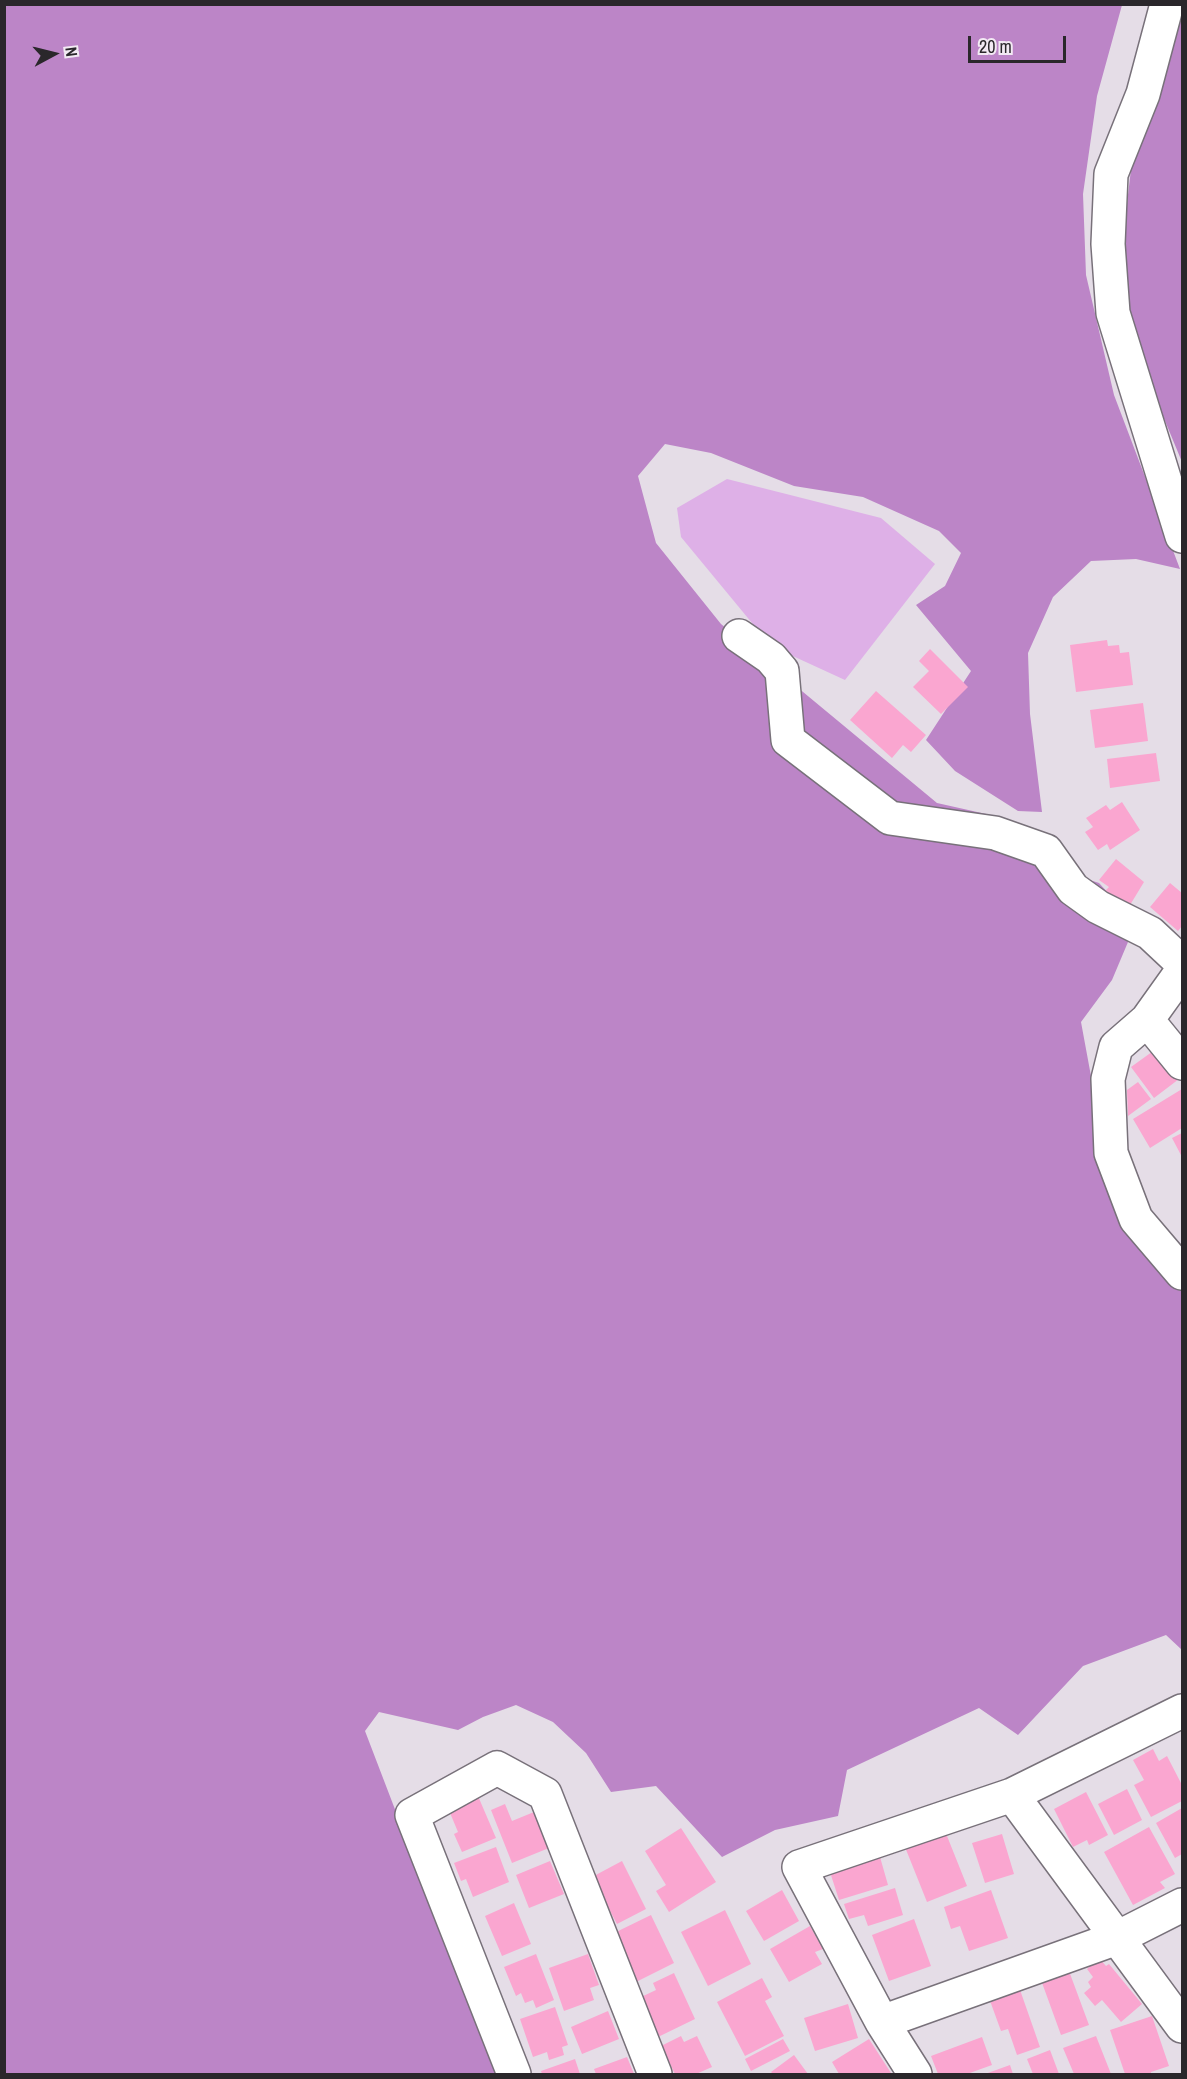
<!DOCTYPE html>
<style>
body{margin:0}
#map{position:relative;width:1187px;height:2079px;overflow:hidden;background:#e5dde7;font-family:"Archivo Narrow",sans-serif}
canvas{display:block}
.frame{position:absolute;inset:0;border:6px solid #2a272b;pointer-events:none}
.north{position:absolute;left:24px;top:24px;width:60px;height:60px;-webkit-text-stroke:4px #f3eaf4;paint-order:stroke;rotate:83deg;font-size:16px;font-weight:700;line-height:24px;text-align:center;color:#2a272b}
.north::after{content:'';display:block;margin:auto;width:21px;height:27px;background:#2a272b;clip-path:polygon(50% 0,100% 100%,50% 72%,0 100%)}
.scale{position:absolute;left:968px;top:36px;width:98px;height:27px;box-sizing:border-box;border:3px solid #2a272b;border-top:0;padding-left:8px;font-size:18px;line-height:21px;white-space:nowrap;color:#2a272b;-webkit-text-stroke:4px #f3eaf4;paint-order:stroke}
</style>
<div id="map">
<canvas width="1187" height="2079"></canvas>
<div class="frame"></div>
<div class="north">N</div>
<div class="scale">20 m</div>
</div>
<script>
const g = document.querySelector('canvas').getContext('2d');
g.lineJoin = 'round';
function paint(path, color) {
  g.fillStyle = color;
  g.fill(path, 'evenodd');
}
function shape(rows) {
  const path = new Path2D();
  for (const r of rows) {
    path.moveTo(r[0], r[1]);
    for (let i = 2; i < r.length; i += 2) path.lineTo(r[i], r[i + 1]);
  }
  return path;
}
function strokePath(path, color, width, dash) {
  g.strokeStyle = color;
  g.lineWidth = width;
  g.lineCap = dash ? 'butt' : 'round';
  g.setLineDash(dash || []);
  g.stroke(path);
}
const green = shape([
 [727,479,881,518,935,564,845,680,771,646,681,537,677,508]
]);
const forest = shape([
 [5,5,1122,5,1097,96,1083,194,1086,275,1114,395,1180,569,1136,559,1091,561,1053,597,1028,653,1030,714,1042,812,1018,811,955,771,926,740,971,671,916,605,945,586,961,553,939,531,863,497,794,486,711,453,665,444,638,476,656,543,721,624,937,803,995,816,1025,845,1062,871,1099,883,1120,906,1128,942,1112,980,1081,1022,1105,1152,1182,1283,1182,1650,1166,1635,1083,1666,1018,1735,979,1708,847,1770,838,1816,775,1830,722,1857,656,1786,611,1792,586,1753,553,1722,516,1705,483,1717,458,1730,379,1712,365,1731,458,1974,499,2074,5,2074],
 [1182,5,1182,462,1137,353,1123,286,1123,237,1132,161]
]);
const building = shape([
 [1107,640,1108,646,1119,645,1120,653,1129,652,1133,685,1076,692,1070,645],
 [930,649,968,687,941,714,913,687,929,671,919,661],
 [876,691,926,735,911,752,903,745,892,758,850,720],
 [1143,703,1148,741,1095,748,1090,710],
 [1156,753,1160,781,1110,788,1107,759],
 [1122,802,1140,830,1110,850,1107,844,1098,850,1085,832,1093,827,1086,818,1106,805,1110,810],
 [1116,859,1144,882,1127,910,1104,892,1109,887,1099,880],
 [1170,883,1182,893,1182,926,1178,931,1150,907],
 [1156,1049,1179,1079,1154,1098,1131,1067],
 [1138,1082,1151,1099,1128,1116,1127,1090],
 [1182,1089,1182,1128,1150,1148,1133,1119],
 [1182,1133,1182,1157,1172,1138],
 [1153,1749,1159,1761,1167,1756,1182,1785,1182,1801,1151,1817,1134,1785,1144,1780,1133,1760],
 [1127,1789,1142,1820,1114,1835,1098,1804],
 [1086,1792,1108,1835,1089,1845,1087,1840,1073,1847,1054,1809],
 [478,1796,496,1838,462,1852,454,1834,458,1832,448,1808],
 [505,1804,512,1821,534,1812,549,1848,512,1863,491,1810],
 [1182,1808,1182,1854,1175,1858,1156,1823],
 [1149,1827,1175,1874,1160,1882,1165,1888,1133,1905,1104,1852],
 [681,1828,716,1882,669,1912,656,1891,666,1885,645,1851],
 [945,1831,967,1886,927,1902,905,1847],
 [1002,1834,1014,1874,985,1883,972,1843],
 [496,1847,509,1882,473,1897,466,1879,461,1881,454,1863],
 [880,1857,888,1885,839,1900,830,1872],
 [550,1861,564,1894,529,1908,516,1875],
 [622,1861,646,1909,617,1924,592,1877],
 [895,1888,903,1915,868,1926,864,1915,849,1919,844,1904],
 [782,1890,799,1921,764,1941,746,1911],
 [991,1890,1008,1938,969,1951,960,1926,951,1929,944,1907],
 [514,1903,531,1944,502,1956,485,1916],
 [725,1910,751,1964,708,1986,681,1932],
 [651,1915,674,1963,634,1983,610,1935],
 [914,1919,931,1966,889,1981,872,1935],
 [810,1926,823,1949,815,1952,822,1964,789,1982,770,1949],
 [536,1954,554,2000,536,2008,533,2000,525,2003,521,1993,516,1996,504,1967],
 [588,1954,599,1985,590,1988,594,2000,564,2011,549,1968],
 [1099,1958,1106,1966,1109,1964,1142,2004,1121,2022,1102,2000,1095,2006,1084,1993,1091,1987,1088,1982,1093,1977,1087,1969],
 [1069,1971,1089,2025,1061,2035,1041,1980],
 [674,1973,695,2019,658,2037,639,1998,656,1990,653,1983],
 [762,1978,772,1997,765,2001,784,2036,745,2056,717,2002],
 [1019,1987,1040,2047,1017,2055,1008,2029,1001,2031,989,1998],
 [848,2004,858,2038,815,2051,804,2018],
 [555,2007,568,2045,562,2047,564,2055,549,2060,547,2052,533,2057,520,2019],
 [608,2011,619,2039,582,2054,571,2027],
 [1152,2016,1169,2066,1151,2072,1151,2074,1125,2074,1110,2030],
 [681,2036,684,2042,697,2036,712,2067,696,2074,675,2074,661,2046],
 [1096,2036,1111,2074,1074,2074,1063,2048],
 [982,2037,992,2065,967,2074,938,2074,931,2056],
 [783,2039,790,2051,751,2071,745,2059],
 [869,2039,891,2073,839,2074,832,2062],
 [1050,2050,1059,2074,1033,2074,1027,2059],
 [794,2055,808,2074,773,2074,771,2072],
 [627,2057,634,2074,596,2074,594,2069],
 [575,2059,580,2074,542,2074,541,2071],
 [1010,2065,1013,2074,985,2074]
]);
const minor = shape([
 [1167,4,1143,94,1111,174,1108,244,1113,313,1182,536],
 [739,636,771,658,782,671,788,740,890,818,995,833,1046,851,1073,889,1098,907,1150,933,1182,963],
 [1182,971,1147,1020,1116,1047,1108,1079,1111,1153,1136,1219,1182,1273],
 [1147,1020,1182,1063],
 [1012,1795,1182,2026],
 [882,2022,1117,1938,1182,1905],
 [514,2074,412,1815,497,1768,545,1794,655,2074],
 [915,2074,882,2022,799,1867,1012,1795,1182,1711]
]);
paint(green, '#deb0e7');
paint(forest, '#bc85c7');
paint(building, '#faa6d0');
strokePath(minor, '#78717a', 36);
strokePath(minor, '#fff', 33);
</script>
